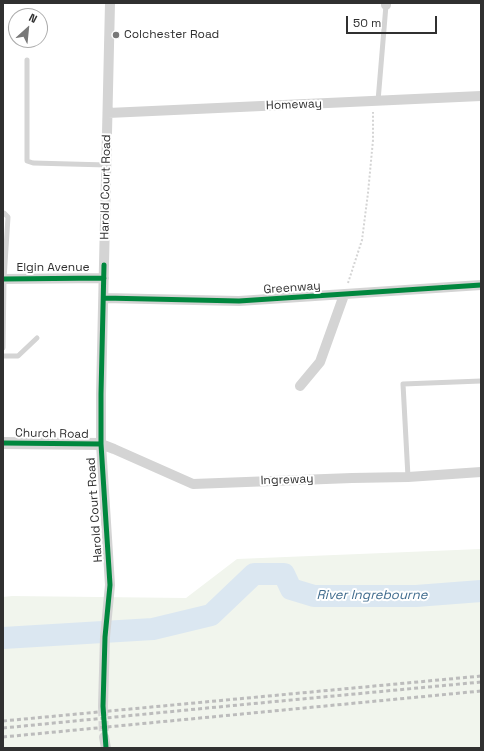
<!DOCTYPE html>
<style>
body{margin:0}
#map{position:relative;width:484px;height:751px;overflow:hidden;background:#fff;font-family:"Space Grotesk",sans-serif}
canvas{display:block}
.frame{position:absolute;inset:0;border:4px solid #303030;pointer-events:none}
.north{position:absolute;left:8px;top:8px;width:40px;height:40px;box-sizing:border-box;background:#fff;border:1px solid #acacac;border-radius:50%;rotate:27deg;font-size:11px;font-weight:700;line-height:16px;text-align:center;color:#303030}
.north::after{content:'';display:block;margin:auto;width:14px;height:18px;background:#787878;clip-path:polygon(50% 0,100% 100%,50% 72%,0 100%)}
.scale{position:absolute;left:346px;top:16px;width:91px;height:18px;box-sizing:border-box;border:2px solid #303030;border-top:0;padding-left:5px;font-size:12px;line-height:14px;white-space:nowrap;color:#303030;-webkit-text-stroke:3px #fff;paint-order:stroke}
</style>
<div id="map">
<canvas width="484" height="751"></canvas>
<div class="frame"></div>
<div class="north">N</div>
<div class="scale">50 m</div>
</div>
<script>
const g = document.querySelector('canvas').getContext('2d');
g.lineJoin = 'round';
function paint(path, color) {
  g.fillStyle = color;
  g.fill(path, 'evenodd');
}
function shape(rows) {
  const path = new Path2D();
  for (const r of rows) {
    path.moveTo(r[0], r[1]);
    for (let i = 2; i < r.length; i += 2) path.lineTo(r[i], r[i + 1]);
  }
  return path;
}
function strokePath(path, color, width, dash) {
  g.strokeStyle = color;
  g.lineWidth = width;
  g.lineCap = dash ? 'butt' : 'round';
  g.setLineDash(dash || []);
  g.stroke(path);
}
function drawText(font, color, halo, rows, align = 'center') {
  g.font = font + ' "Space Grotesk",sans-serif';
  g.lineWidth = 4;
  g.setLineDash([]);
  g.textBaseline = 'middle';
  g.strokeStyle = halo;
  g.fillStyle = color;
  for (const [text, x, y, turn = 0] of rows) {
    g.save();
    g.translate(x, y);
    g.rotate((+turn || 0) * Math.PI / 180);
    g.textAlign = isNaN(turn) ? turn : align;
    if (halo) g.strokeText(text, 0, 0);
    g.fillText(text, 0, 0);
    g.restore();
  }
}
const green = shape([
 [481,549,481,748,3,748,3,597,12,596,186,598,237,559]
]);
const river = shape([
 [3,638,153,629,211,615,254,574,284,574,291,589,314,596,416,596,481,591]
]);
const minorTunnel = shape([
 [103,706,104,737]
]);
const path = shape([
 [348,283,362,240,368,193,373,140,373,112]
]);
const service = shape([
 [27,60,27,161,33,163,107,165],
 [378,101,386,5],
 [3,213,4,213,8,217,4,279,3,348],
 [3,356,18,356,37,338],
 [408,477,403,384,481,381]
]);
const minor = shape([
 [386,5,386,3],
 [108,113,481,96],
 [3,279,104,278],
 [104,298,239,301,481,285],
 [300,386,320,362,344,295],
 [101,444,114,449,193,484,352,478,408,477,481,472],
 [103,706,105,637,110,585,101,444,101,394,110,3],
 [104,737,106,748]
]);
const tertiary = shape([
 [3,443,101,444]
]);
const rail = shape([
 [3,721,481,676],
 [3,728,228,706,481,682],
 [3,737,481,691]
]);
const cycleway = shape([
 [104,265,101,394,101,444,110,585,105,637,103,706,106,748],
 [3,279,104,278],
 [104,298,239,301,481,285],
 [3,443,101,444]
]);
const markers = [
 [116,35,4,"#787878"]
];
const poiNames = [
 ["Colchester Road",124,35]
];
const streetNames = [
 ["Homeway",294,105,-2],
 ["Harold Court Road",106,187,-89],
 ["Elgin Avenue",53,268],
 ["Greenway",292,288,-4],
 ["Church Road",52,434,1],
 ["Ingreway",287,480,-2],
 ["Harold Court Road",95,510,-94]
];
const waterNames = [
 ["River Ingrebourne",372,595]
];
paint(green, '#f1f5ed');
strokePath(river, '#dbe7f1', 22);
strokePath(minorTunnel, '#d6d6d6', 10, [10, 5]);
strokePath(path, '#d4d4d4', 2, [2, 2]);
strokePath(service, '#d4d4d4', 5);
strokePath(minor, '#d4d4d4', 10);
strokePath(tertiary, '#d4d4d4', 12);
strokePath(rail, '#bcbcbc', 3, [4, 3]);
strokePath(cycleway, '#00873e', 5);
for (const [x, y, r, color] of markers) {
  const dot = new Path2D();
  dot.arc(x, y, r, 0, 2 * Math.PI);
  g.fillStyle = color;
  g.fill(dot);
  strokePath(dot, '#fff', 1.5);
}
drawText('12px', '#303030', '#fff', poiNames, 'left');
drawText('12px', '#303030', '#fff', streetNames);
drawText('italic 13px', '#416c8e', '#fff', waterNames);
</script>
